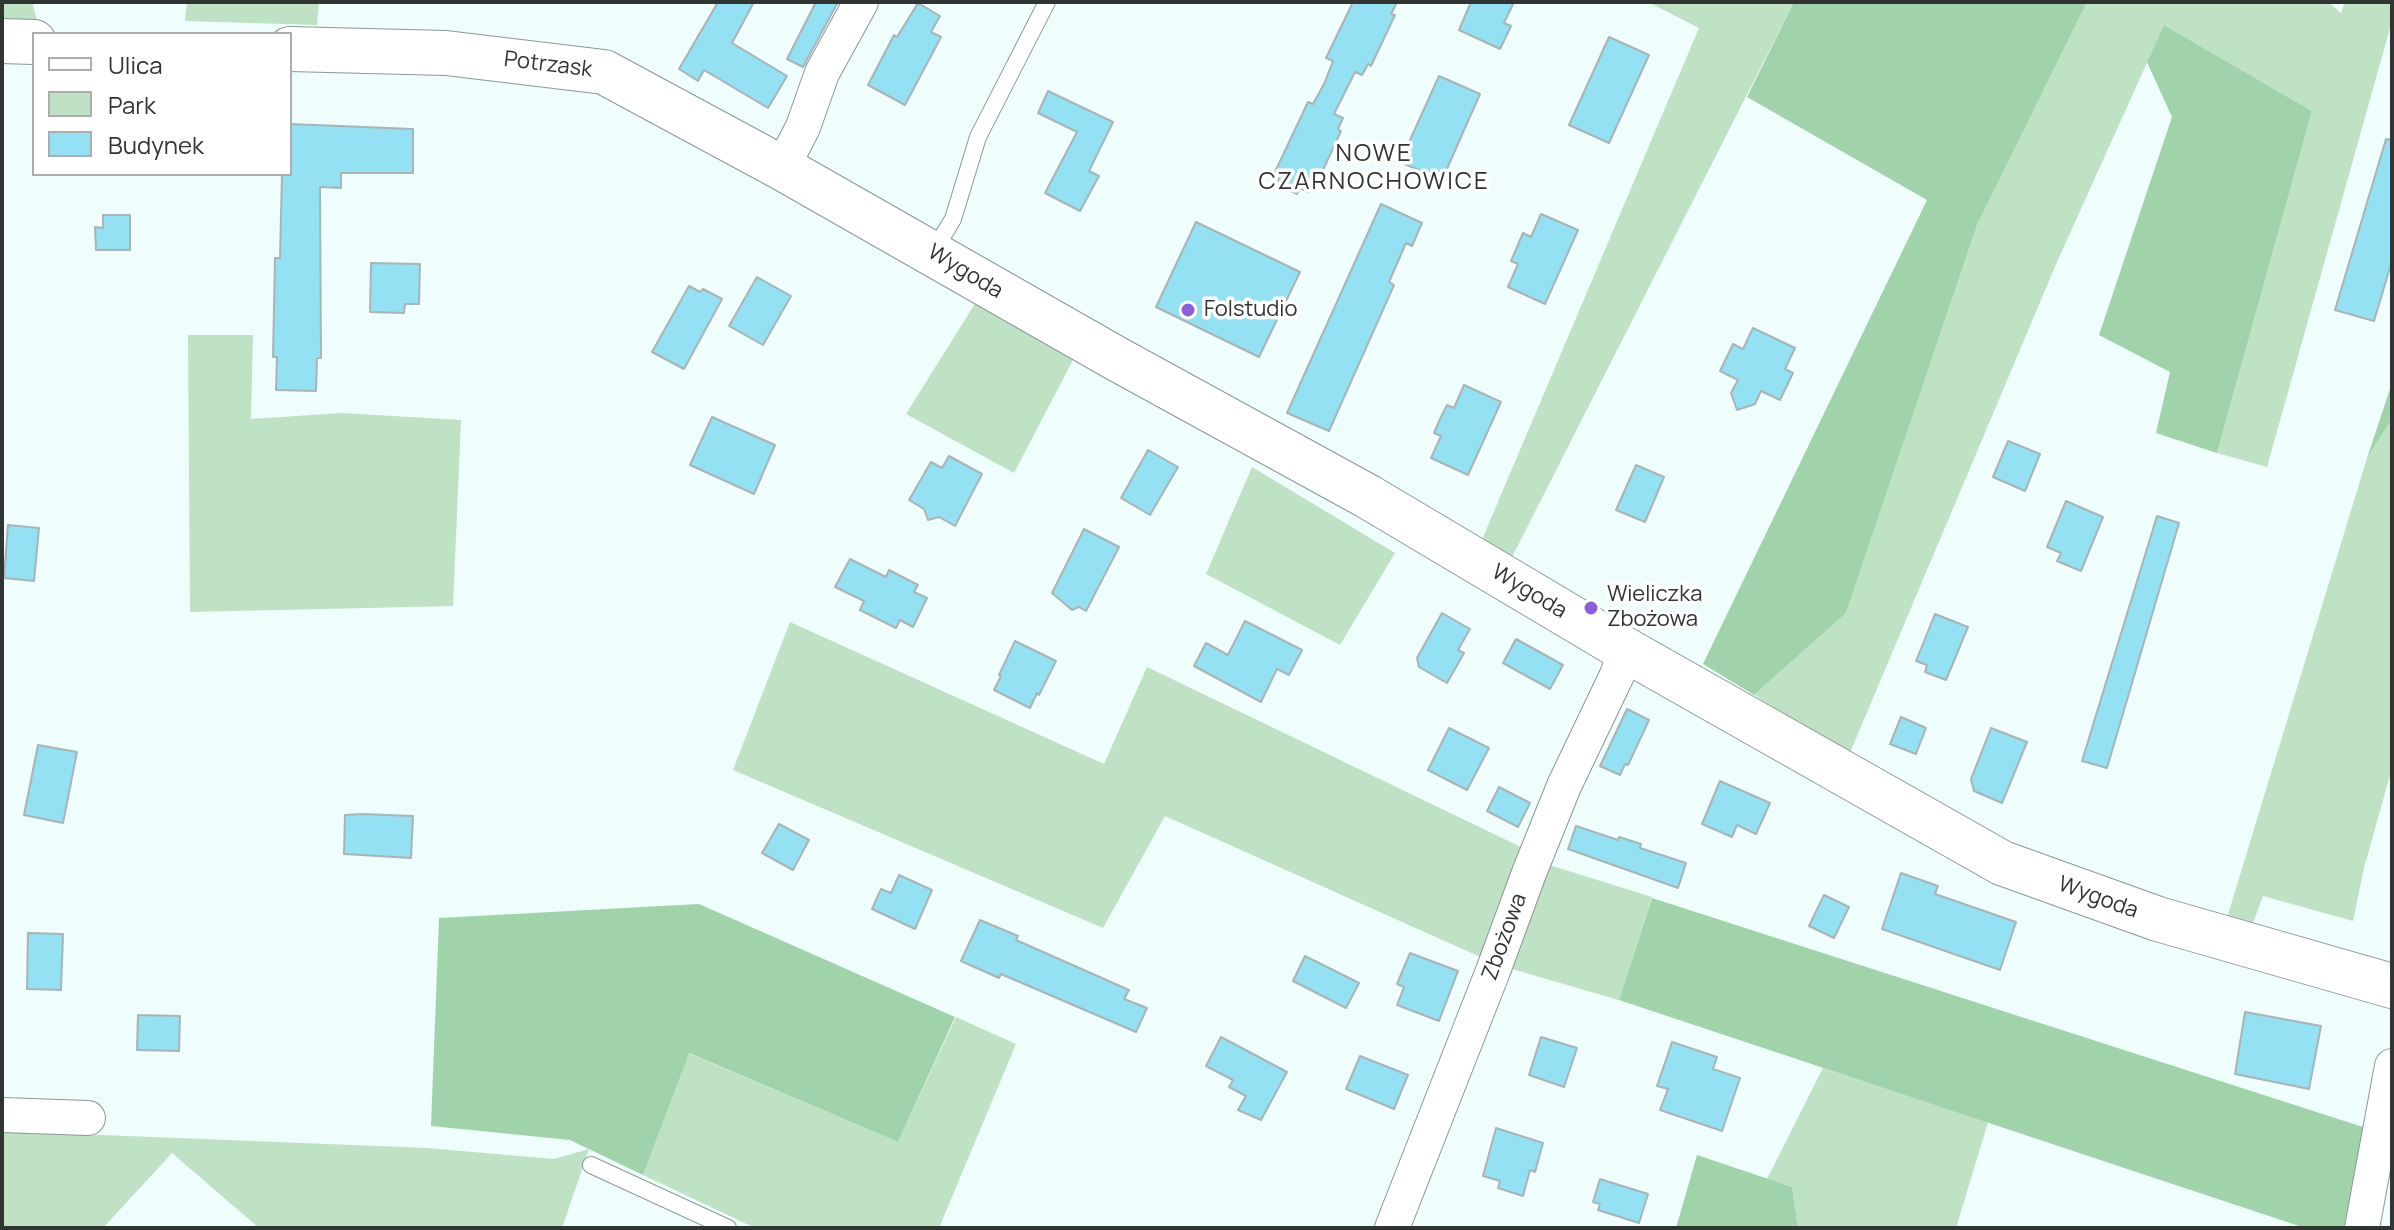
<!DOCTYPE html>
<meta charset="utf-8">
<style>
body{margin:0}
#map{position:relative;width:2394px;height:1230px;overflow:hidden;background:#effdfc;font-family:Manrope,sans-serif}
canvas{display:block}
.frame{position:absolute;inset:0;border:4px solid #303534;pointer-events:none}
.legend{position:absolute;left:32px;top:32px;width:260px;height:144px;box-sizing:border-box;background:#fff;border:2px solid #acaeae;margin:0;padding:10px 14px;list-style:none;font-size:24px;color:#303534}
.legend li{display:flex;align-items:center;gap:16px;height:40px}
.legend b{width:40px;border:2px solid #acaeae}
</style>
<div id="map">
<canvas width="2394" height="1230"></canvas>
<div class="frame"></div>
<ul class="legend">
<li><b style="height:10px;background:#fff"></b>Ulica</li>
<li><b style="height:22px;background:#bfe1c4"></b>Park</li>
<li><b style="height:22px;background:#93e1f2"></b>Budynek</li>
</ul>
</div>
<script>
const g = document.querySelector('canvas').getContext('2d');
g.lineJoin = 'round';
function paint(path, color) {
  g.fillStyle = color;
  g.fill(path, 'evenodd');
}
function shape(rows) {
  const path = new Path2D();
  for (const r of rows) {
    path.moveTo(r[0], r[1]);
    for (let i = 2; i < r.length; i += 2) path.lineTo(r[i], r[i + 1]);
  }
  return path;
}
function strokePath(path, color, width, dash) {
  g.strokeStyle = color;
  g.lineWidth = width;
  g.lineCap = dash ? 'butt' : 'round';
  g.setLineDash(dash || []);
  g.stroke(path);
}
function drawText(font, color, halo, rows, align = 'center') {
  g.font = font + ' Manrope,sans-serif';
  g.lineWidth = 7;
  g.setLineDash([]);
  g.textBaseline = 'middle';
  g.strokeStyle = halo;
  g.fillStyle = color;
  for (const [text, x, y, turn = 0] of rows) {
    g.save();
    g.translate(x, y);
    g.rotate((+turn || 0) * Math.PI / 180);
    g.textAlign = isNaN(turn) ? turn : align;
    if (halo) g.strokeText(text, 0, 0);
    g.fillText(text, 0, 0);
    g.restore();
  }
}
const green = shape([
 [2,2,32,2,37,20,2,19],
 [187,2,319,2,317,25,185,21],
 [1648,2,1794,2,1511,559,1481,542,1699,28],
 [2087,2,2328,2,2341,13,2345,2,2392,2,2392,21,2267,467,2217,453,2312,111,2164,25,2057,262,1849,755,1754,695,1846,613,1977,225],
 [976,302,1073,360,1014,473,906,414],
 [188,335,253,335,251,419,342,413,461,420,453,606,190,612],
 [2392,419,2392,768,2364,868,2353,921,2263,896,2251,928,2226,921,2367,458],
 [1252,467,1395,553,1340,645,1206,574],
 [790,622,1104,764,1147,667,1525,849,1485,959,1165,816,1103,928,733,770],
 [1546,864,1652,897,1619,1000,1512,969],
 [956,1017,1016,1044,939,1228,755,1228,643,1175,688,1053,898,1142],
 [1823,1068,1988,1122,1956,1228,1798,1228,1792,1187,1767,1179],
 [2,1131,427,1148,554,1159,589,1149,562,1228,259,1228,172,1153,103,1228,2,1228]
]);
const forest = shape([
 [1794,2,2087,2,1977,225,1846,613,1754,695,1703,664,1927,200,1747,97],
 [2164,25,2312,111,2217,453,2156,433,2170,372,2099,335,2172,117,2147,62],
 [2392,383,2392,419,2367,458],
 [1652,898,2363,1127,2344,1228,2305,1228,1619,1000],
 [699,904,955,1017,898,1142,689,1053,643,1175,570,1140,431,1126,439,918],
 [1697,1155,1792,1187,1798,1228,1676,1228]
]);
const building = shape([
 [718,2,754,2,732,43,787,76,768,108,704,70,698,81,679,69,718,2],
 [816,2,838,2,803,67,787,59,816,2],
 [1353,2,1397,2,1391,14,1395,15,1371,66,1368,64,1362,75,1355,72,1334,114,1343,118,1338,129,1341,131,1317,183,1314,181,1308,192,1300,188,1297,194,1276,184,1279,178,1273,176,1308,102,1313,104,1324,84,1333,61,1326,58,1353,2],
 [1471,2,1514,2,1504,23,1511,26,1500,49,1459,30,1471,2],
 [918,3,940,16,931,32,941,37,905,105,868,85,894,35,897,37,918,3],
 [1609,37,1649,55,1609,143,1569,125,1609,37],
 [1439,76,1480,94,1442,180,1400,162,1439,76],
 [1048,91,1113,122,1089,171,1099,176,1080,211,1045,193,1077,132,1038,113,1048,91],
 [290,124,413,129,413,173,341,173,341,188,320,187,321,358,317,358,316,391,276,390,277,357,273,357,275,258,280,258,282,174,290,174,290,124],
 [2386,139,2392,140,2392,261,2374,321,2335,310,2386,139],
 [1381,204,1422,223,1412,246,1406,243,1389,282,1394,285,1329,431,1287,413,1381,204],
 [1541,214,1578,230,1545,304,1508,287,1518,264,1511,261,1523,233,1531,237,1541,214],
 [103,215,130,215,130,250,96,250,95,227,103,228,103,215],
 [1196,222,1300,272,1259,357,1156,307,1196,222],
 [371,263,420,264,419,304,405,304,404,313,370,312,371,263],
 [757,277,791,296,763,345,729,326,757,277],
 [689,286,700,292,703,289,722,299,684,369,652,352,689,286],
 [1753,328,1795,348,1785,369,1793,373,1780,400,1761,391,1755,404,1737,410,1731,393,1738,380,1720,371,1733,344,1743,349,1753,328],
 [1464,385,1501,402,1468,475,1431,458,1441,436,1434,433,1440,419,1447,405,1454,408,1464,385],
 [712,417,775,445,754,494,690,465,712,417],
 [2008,441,2040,454,2025,491,1993,477,2008,441],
 [1148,450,1178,467,1150,515,1121,498,1148,450],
 [949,456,982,474,955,526,939,517,928,520,924,509,909,500,931,462,942,468,949,456],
 [1636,465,1664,477,1645,522,1616,510,1636,465],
 [2066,501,2103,517,2081,571,2057,561,2061,553,2047,547,2066,501],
 [2157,516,2179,523,2107,768,2082,761,2157,516],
 [8,525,39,528,34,581,4,578,8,525],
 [1084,529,1119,547,1086,611,1079,607,1072,610,1052,593,1084,529],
 [850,559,886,577,889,570,918,585,914,592,927,598,913,627,900,620,896,628,860,610,864,601,835,587,850,559],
 [1442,613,1470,629,1458,650,1464,653,1447,683,1419,667,1417,658,1442,613],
 [1935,614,1968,627,1946,680,1925,672,1927,665,1916,661,1935,614],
 [1245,621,1302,650,1289,675,1277,669,1261,702,1194,666,1206,643,1228,655,1245,621],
 [1516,639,1563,665,1550,689,1503,663,1516,639],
 [1015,641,1056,661,1039,695,1037,693,1030,708,994,690,1001,676,999,675,1015,641],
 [1627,709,1649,720,1628,765,1625,764,1620,775,1600,766,1627,709],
 [1901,717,1926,728,1916,754,1890,744,1901,717],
 [1449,728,1489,748,1467,790,1428,770,1449,728],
 [1991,728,2027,742,2002,803,1974,791,1971,779,1991,728],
 [38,745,77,752,63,823,24,815,38,745],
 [1720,781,1770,803,1756,834,1737,825,1732,837,1702,824,1720,781],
 [1499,787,1530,803,1518,827,1487,811,1499,787],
 [362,814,413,816,411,858,344,854,345,815,362,814],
 [779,824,809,840,793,870,762,853,779,824],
 [1576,826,1618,840,1619,837,1641,844,1640,848,1686,863,1678,888,1568,849,1576,826],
 [1901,873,1938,886,1935,894,2016,922,2000,970,1882,929,1901,873],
 [899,875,932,890,915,929,872,909,881,889,891,893,899,875],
 [1824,895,1849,907,1834,938,1809,926,1824,895],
 [980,920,1018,936,1016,940,1129,990,1124,999,1147,1008,1136,1032,1001,974,999,978,961,961,980,920],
 [28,933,63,934,61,990,27,989,28,933],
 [1410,953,1458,971,1439,1021,1397,1005,1404,987,1397,984,1410,953],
 [1305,956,1359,983,1346,1008,1293,981,1305,956],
 [2245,1012,2321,1026,2309,1089,2235,1074,2245,1012],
 [138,1015,180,1016,179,1051,137,1050,138,1015],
 [1221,1037,1287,1072,1261,1120,1238,1110,1246,1096,1229,1087,1233,1080,1206,1066,1221,1037],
 [1541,1037,1577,1048,1564,1087,1529,1075,1541,1037],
 [1672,1042,1717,1057,1713,1069,1740,1078,1722,1131,1660,1110,1668,1089,1657,1086,1672,1042],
 [1360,1056,1408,1075,1394,1109,1346,1089,1360,1056],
 [1496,1128,1543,1143,1535,1172,1530,1170,1523,1196,1498,1188,1500,1181,1483,1176,1496,1128],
 [1600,1179,1648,1194,1639,1223,1598,1210,1600,1204,1593,1202,1600,1179]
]);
const lane = shape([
 [933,252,953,219,978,137,1047,2],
 [591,1165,728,1228]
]);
const street = shape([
 [782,168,803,127,822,73,861,2],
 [2,1115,88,1118],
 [1392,1228,1493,971,1529,873,1564,786,1617,675,1626,650],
 [2362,1228,2392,1066]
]);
const secondary = shape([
 [2,41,34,42],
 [290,49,446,53,604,72,782,168,1117,359,1367,496,1626,650,2002,863,2158,919,2392,986]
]);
const markers = [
 [1188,310,8,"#8b60da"],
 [1591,608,8,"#8b60da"]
];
const streetNames = [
 ["Potrzask",548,65,7],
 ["Wygoda",965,272,31],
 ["Wygoda",1529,592,31],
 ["Wygoda",2098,898,20],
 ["Zbożowa",1505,937,-70]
];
const poiNames = [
 ["Folstudio",1204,310],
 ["Wieliczka",1607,595],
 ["Zbożowa",1607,620]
];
const neighbourhoodNames = [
 ["NOWE",1374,154],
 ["CZARNOCHOWICE",1374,182]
];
paint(green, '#bfe1c4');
paint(forest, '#a0d3a9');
paint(building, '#93e1f2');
strokePath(building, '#a8b4b6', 2);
strokePath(lane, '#8c9897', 18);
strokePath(street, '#8c9897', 36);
strokePath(secondary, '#8c9897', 46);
strokePath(lane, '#fff', 16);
strokePath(street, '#fff', 34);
strokePath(secondary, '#fff', 44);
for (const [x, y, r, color] of markers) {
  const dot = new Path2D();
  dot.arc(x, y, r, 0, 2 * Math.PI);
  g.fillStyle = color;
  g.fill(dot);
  strokePath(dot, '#fff', 3);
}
drawText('22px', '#303534', '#fff', streetNames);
drawText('22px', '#303534', '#fff', poiNames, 'left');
g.letterSpacing = '2px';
drawText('24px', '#303534', '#fff', neighbourhoodNames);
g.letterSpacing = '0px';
</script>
